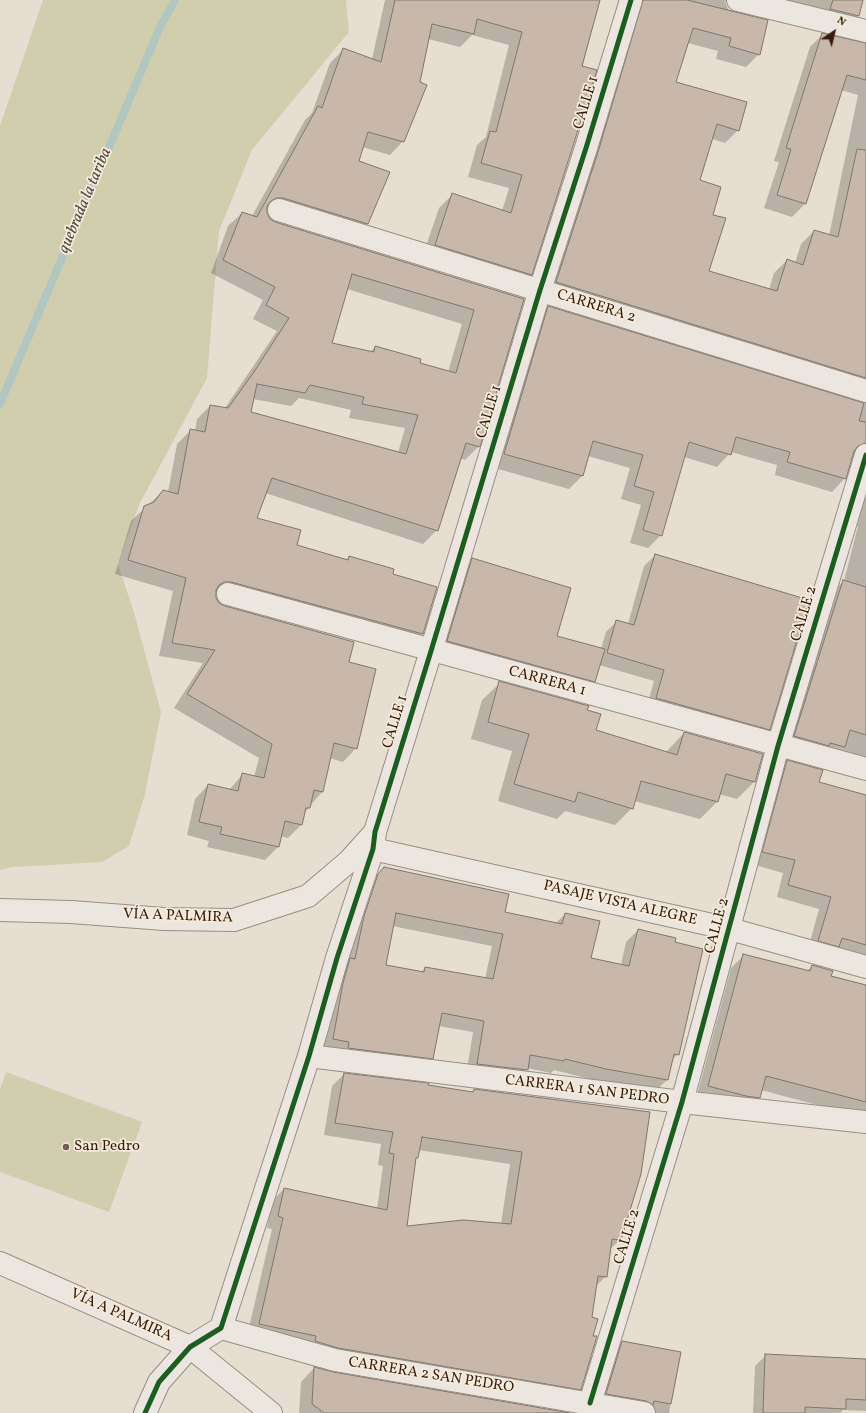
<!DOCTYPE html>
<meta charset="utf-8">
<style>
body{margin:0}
#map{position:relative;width:866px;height:1413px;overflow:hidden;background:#e6ded0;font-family:Vollkorn,serif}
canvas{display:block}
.north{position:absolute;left:814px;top:12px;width:40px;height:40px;-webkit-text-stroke:3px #f5ebda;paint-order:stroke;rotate:35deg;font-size:11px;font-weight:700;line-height:16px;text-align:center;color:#371c0e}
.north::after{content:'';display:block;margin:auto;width:14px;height:18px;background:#371c0e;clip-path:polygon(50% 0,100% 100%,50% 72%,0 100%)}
</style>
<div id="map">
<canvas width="866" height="1413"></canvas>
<div class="north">N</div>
</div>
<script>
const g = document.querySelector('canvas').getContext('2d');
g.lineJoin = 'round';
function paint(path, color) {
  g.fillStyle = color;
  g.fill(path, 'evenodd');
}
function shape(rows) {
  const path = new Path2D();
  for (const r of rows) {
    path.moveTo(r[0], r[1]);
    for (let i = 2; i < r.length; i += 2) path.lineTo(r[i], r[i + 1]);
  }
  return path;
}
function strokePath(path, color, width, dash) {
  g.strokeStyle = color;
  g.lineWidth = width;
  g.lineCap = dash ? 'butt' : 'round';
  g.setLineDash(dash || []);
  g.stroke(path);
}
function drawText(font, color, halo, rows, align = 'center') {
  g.font = font + ' Vollkorn,serif';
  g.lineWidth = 3.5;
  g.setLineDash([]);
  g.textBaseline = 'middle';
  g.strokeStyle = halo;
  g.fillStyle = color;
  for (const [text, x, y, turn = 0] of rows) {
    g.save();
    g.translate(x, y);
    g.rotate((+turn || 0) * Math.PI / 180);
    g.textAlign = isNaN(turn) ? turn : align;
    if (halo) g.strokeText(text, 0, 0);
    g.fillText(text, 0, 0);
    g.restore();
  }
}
const green = shape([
 [43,0,346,0,349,32,252,150,219,231,207,378,139,505,118,564,135,616,161,712,145,794,129,846,102,862,13,867,0,870,0,126],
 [6,1072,142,1122,109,1212,0,1172,0,1089]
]);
const shadow = shape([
 [385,0,599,0,531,274,517,288,422,258,439,208,453,194,502,211,509,188,468,177,477,145,486,137,509,45,472,35,460,47,428,39,403,141,390,155,362,147,358,162,389,173,367,224,354,237,266,211,269,219,275,223,523,299,479,446,465,460,460,458,437,530,423,544,265,493,256,519,296,545,346,560,349,557,391,575,422,633,409,647,215,595,219,604,348,663,356,748,343,762,329,758,322,792,304,813,301,825,288,838,280,836,278,847,265,860,207,847,209,841,187,835,195,799,208,785,229,790,243,774,254,777,259,758,174,708,203,663,159,656,173,591,115,574,131,521,163,491,168,492,177,444,191,430,195,431,197,419,210,406,225,408,277,331,253,319,263,300,211,273,228,226,242,213,252,216,305,120,312,113,330,63,343,50,372,59],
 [347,289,462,324,448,372,375,347,370,352,331,344],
 [299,398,351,410,349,418,405,428,398,453,250,412,253,399,291,406],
 [637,0,862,0,858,16,845,29,725,1,728,9,735,13,759,54,746,67,716,59,718,51,688,43,675,83,738,130,725,143,712,139,699,181,712,215,708,272,769,290,774,273,787,260,795,263,801,244,814,231,829,236,858,95,841,90,805,204,792,217,764,208,779,162,774,161,810,47,823,34,866,44,866,770,782,749,830,594,844,581,858,526,850,524,856,456,853,456,845,478,832,492,775,475,777,465,731,452,717,467,684,457,661,535,648,548,630,543,641,505,621,499,630,468,588,456,582,476,569,489,491,467,535,320,548,307,865,404,865,401,543,295],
 [655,555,769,729,758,740,646,709,654,681,599,665,594,681,583,693,436,653,461,571,472,560,556,636,601,649,606,632,617,621,628,624,644,566],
 [500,683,586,711,595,731,666,752,684,733,754,782,737,799,719,794,717,802,700,819,634,801,632,808,615,825,565,811,557,819,498,801,512,751,471,739,482,700],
 [787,761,818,783,866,796,866,960,807,953,819,909,777,897,783,873,751,864,775,774],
 [384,868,504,913,555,924,565,914,590,958,621,965,626,942,638,930,678,1054,671,1061,667,1080,655,1091,594,1080,554,1070,551,1073,527,1068,515,1082,466,1076,473,1032,438,1026,432,1058,421,1070,322,1050,367,887],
 [375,879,377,879,364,921,362,920],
 [392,926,492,946,485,979,425,968,421,972,384,965],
 [743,956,806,972,812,966,830,977,866,986,866,1118,761,1090,759,1097,747,1110,696,1099,731,968],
 [344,1074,471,1093,474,1090,640,1174,620,1240,609,1250,606,1276,596,1286,580,1389,568,1401,247,1336,272,1229,267,1228,272,1201,284,1189,377,1209,383,1166,378,1165,381,1144,324,1135,332,1086],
 [418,1150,510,1164,501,1224,406,1227,415,1160],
 [622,1342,680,1353,669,1413,619,1413,593,1408,608,1356],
 [766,1355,866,1360,866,1411,843,1410,840,1413,753,1413,755,1366],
 [314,1368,333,1373,564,1413,299,1413,301,1382]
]);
const stream = shape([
 [0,404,161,25,175,0]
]);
const building = shape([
 [395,0,600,0,582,66,597,70,532,275,435,245,452,193,511,213,522,175,481,163,490,131,496,132,522,32,477,19,474,34,432,24,420,82,427,85,404,142,368,132,359,161,390,172,368,224,283,198,276,198,271,201,267,206,267,213,270,219,275,222,524,299,480,447,466,443,438,531,272,478,257,518,301,530,297,545,348,560,349,556,394,569,393,574,437,587,423,634,231,582,224,582,219,585,216,590,216,598,219,603,225,606,354,642,349,662,376,669,357,749,334,743,323,792,314,790,310,808,306,808,302,825,285,821,279,847,220,834,222,827,199,822,208,784,238,791,242,773,264,778,272,744,187,694,215,650,172,643,186,578,128,560,144,506,154,502,163,490,178,494,190,429,205,432,210,405,228,408,254,372,289,318,266,305,275,287,223,260,242,212,257,217,318,106,322,108,343,48,381,62,395,0],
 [352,274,474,310,456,373,420,363,421,359,375,346,374,352,332,343,352,274],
 [257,384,305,393,310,385,364,397,362,404,418,415,406,454,251,412,257,384],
 [643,0,687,0,768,20,760,55,729,46,731,38,693,28,676,82,747,102,739,131,717,124,700,180,721,187,713,215,726,218,709,271,777,291,787,259,803,265,814,230,838,237,857,149,866,150,866,378,556,282,598,152,643,0],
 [833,0,863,0,859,16,830,9,833,0],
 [822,33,866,43,866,80,847,75,806,204,777,195,791,149,786,148,822,33],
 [548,306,864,403,859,421,866,422,866,443,858,446,854,451,846,479,787,462,790,452,736,437,731,455,689,442,662,536,643,530,654,492,634,486,643,455,593,441,583,476,504,454,548,306],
 [655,554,809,600,770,730,656,698,664,670,607,653,616,620,634,625,655,554],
 [472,558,571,588,557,636,605,649,595,682,447,641,472,558],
 [843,580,866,587,866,735,850,730,845,747,830,743,829,746,794,736,843,580],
 [499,681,589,706,587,710,601,714,596,730,677,755,684,732,763,754,755,782,726,774,718,802,641,781,633,809,578,792,575,802,514,784,529,734,488,722,499,681],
 [787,760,823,770,819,782,866,795,866,945,842,938,839,947,818,941,831,897,788,885,795,860,762,852,787,760],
 [384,867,509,894,505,912,562,924,565,913,600,921,591,958,629,966,638,929,676,938,675,942,703,949,679,1055,674,1054,668,1080,606,1069,565,1059,564,1061,530,1055,528,1070,477,1064,484,1021,442,1013,433,1059,348,1048,349,1042,333,1039,343,983,349,962,350,958,355,959,364,916,378,874,384,867],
 [396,913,503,934,493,979,425,967,424,972,386,965,396,913],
 [743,954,810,971,812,965,833,971,831,976,866,985,866,1102,766,1076,760,1098,746,1096,708,1086,743,954],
 [344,1073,429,1083,428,1085,473,1092,474,1089,650,1112,641,1174,621,1240,612,1239,607,1277,598,1276,592,1317,598,1319,593,1336,597,1336,581,1390,338,1348,315,1341,316,1336,259,1324,283,1218,278,1216,284,1188,387,1210,394,1154,389,1153,393,1132,335,1123,344,1073],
 [422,1137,522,1152,511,1224,463,1220,407,1226,416,1158,418,1158,422,1137],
 [622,1341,681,1352,671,1404,654,1401,653,1405,646,1401,606,1394,622,1341],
 [765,1354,866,1359,866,1400,846,1399,846,1409,805,1407,805,1413,763,1413,765,1354],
 [314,1367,333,1372,570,1413,324,1413,312,1404,314,1367]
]);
const minor = shape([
 [738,0,866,31],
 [279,210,866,391],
 [228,594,866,769],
 [373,849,730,929,866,967],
 [309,1056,682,1102,866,1122],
 [221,1328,335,1360,644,1413],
 [590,1403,682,1102,778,746,866,455],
 [145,1413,159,1382,190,1347,221,1328,309,1056,337,958,373,849,375,832]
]);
const tertiary = shape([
 [0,910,71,912,164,919,234,920,308,896,348,862,375,832,431,651,540,290,586,148,631,0],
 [0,1263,190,1347,271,1413]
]);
const cycleway = shape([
 [590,1403,682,1102,778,746,866,455],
 [145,1413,159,1382,190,1347,221,1328,309,1056,337,958,373,849,375,832,431,651,540,290,586,148,631,0]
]);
const markers = [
 [66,1147,4,"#746052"]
];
const streetNames = [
 ["CALLE 1",587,103,-73],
 ["CARRERA 2",596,307,17],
 ["CALLE 1",490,412,-73],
 ["CALLE 2",805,614,-73],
 ["CARRERA 1",547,682,15],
 ["CALLE 1",396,722,-73],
 ["PASAJE VISTA ALEGRE",620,904,13],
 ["VÍA A PALMIRA",178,917,2],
 ["CALLE 2",718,926,-75],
 ["CARRERA 1 SAN PEDRO",587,1091,7],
 ["CALLE 2",628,1237,-73],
 ["VÍA A PALMIRA",121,1316,24],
 ["CARRERA 2 SAN PEDRO",431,1376,9]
];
const poiNames = [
 ["San Pedro",74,1147]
];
const waterNames = [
 ["quebrada la tariba",86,201,-67]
];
paint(green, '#d1cead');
paint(shadow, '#0003');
strokePath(stream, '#b2c6c1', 8);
paint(building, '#c8b8ab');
strokePath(building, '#7f766c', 1);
strokePath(minor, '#988f86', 24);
strokePath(tertiary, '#988f86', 24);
strokePath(minor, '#ebe7e0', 22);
strokePath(tertiary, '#ebe7e0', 22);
strokePath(cycleway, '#1b5e20', 5);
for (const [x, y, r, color] of markers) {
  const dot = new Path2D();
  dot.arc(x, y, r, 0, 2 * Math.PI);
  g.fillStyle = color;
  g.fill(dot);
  strokePath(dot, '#f5ebda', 1.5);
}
drawText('15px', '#371c0e', '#f5ebda', streetNames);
drawText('15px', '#371c0e', '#f5ebda', poiNames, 'left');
drawText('italic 16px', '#554c42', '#f5ebda', waterNames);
</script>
